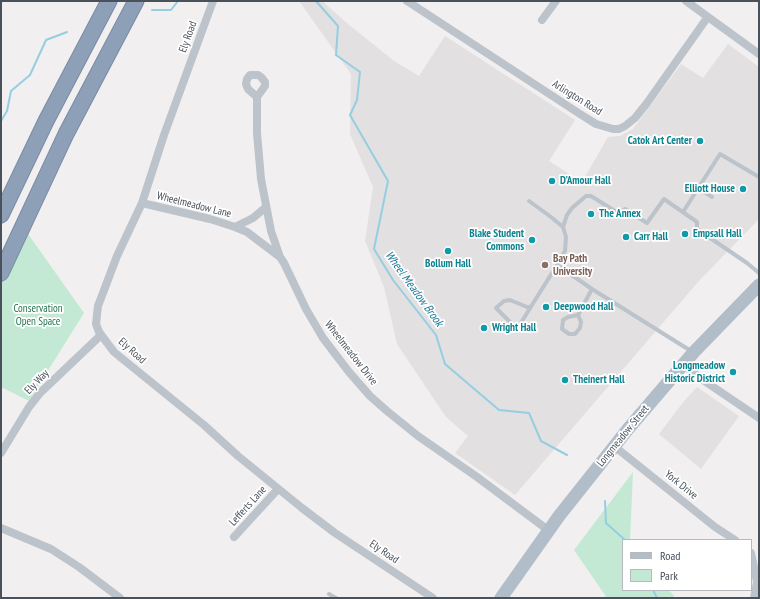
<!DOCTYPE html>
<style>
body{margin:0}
#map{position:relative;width:760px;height:599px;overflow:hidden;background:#f1efef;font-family:"PT Sans Narrow",sans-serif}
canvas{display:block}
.frame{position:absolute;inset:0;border:2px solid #49515a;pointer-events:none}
.legend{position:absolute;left:622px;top:539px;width:130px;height:52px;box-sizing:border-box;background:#fff;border:1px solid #b6b9bd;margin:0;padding:5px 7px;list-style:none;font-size:12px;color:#49515a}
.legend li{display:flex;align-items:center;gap:8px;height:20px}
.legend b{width:20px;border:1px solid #b6b9bd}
</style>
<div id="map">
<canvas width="760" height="599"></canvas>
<div class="frame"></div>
<ul class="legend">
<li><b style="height:5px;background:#b2bdca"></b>Road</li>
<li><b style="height:11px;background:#c3e9d4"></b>Park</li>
</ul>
</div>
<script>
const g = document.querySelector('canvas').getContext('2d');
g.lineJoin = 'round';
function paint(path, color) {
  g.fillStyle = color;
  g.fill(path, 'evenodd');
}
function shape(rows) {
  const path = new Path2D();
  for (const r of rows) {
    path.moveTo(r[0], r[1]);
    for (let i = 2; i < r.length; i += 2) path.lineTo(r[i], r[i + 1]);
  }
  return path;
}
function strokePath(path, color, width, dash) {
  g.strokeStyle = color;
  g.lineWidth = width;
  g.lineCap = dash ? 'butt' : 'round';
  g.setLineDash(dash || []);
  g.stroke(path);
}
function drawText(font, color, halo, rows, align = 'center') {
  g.font = font + ' "PT Sans Narrow",sans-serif';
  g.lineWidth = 3.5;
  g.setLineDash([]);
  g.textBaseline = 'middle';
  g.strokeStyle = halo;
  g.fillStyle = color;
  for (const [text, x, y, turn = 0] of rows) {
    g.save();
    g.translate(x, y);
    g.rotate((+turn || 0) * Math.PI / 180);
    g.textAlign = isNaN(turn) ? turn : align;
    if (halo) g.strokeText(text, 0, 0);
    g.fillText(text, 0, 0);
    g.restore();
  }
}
const education = shape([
 [299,1,322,1,348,24,394,61,419,76,445,36,575,120,549,161,582,182,608,137,620,136,633,129,681,64,703,78,728,44,759,67,759,219,698,282,515,495,455,453,468,436,446,417,397,344,384,287,365,241,373,187,350,134,351,74],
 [697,387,739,416,701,469,659,434,684,401]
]);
const green = shape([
 [26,231,84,313,29,401,1,387,1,273],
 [633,472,630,540,623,540,623,590,669,590,674,596,672,598,607,598,574,550]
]);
const stream = shape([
 [316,1,338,26,336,55,360,72,357,100,350,115,388,181,374,249,393,280,436,335,445,364,499,410,529,413,541,441,567,455],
 [152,10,171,10,178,1],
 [1,121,7,111,11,91,30,75,46,40,67,32],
 [605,501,606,523,625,540],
 [653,590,657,598]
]);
const service = shape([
 [698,188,712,197],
 [529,201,551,217,563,227,566,237,565,251,557,265],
 [683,212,720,154,759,177],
 [563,227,567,215,572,208,586,196,591,196,618,213,625,209,647,223,664,199,697,222,697,229,747,263,759,273],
 [592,289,691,351],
 [530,307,527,307,510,300,504,301,496,308,517,329,557,265,592,289,578,315,568,317,563,320,562,329,569,334,575,334,580,328,581,322,578,315],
 [329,594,336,598]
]);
const minor = shape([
 [213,1,164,135,142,203,117,256,98,306,96,324,99,332,114,352,204,425,238,456,302,508,335,533,433,598],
 [407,1,580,114,596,124,613,129,619,129,625,126,635,118,647,103,707,18],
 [686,1,759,54],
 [542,20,556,1],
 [257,97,265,86,265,82,261,77,258,75,250,75,247,79,246,84,248,89,257,97,257,133,261,179,271,231,280,257,284,263,306,309,323,338,349,372,370,396,387,411,418,436,477,477,548,530],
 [142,203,210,219,235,227,247,232,280,257],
 [235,227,253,218,266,207],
 [683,364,700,378,759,418],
 [614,446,715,527,735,540],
 [1,453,29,407,40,393,101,335],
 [1,528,51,549,79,567,120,598],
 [234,537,278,489],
 [751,553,757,582,754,598]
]);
const primary = shape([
 [501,598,559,516,628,429,693,353,759,285]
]);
const motorway = shape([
 [1,215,46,121,109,1],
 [1,273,66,134,136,1]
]);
const markers = [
 [700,141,4,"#0f9aa8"],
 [552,181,4,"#0f9aa8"],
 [743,189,4,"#0f9aa8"],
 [591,214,4,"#0f9aa8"],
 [685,234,4,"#0f9aa8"],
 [626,237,4,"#0f9aa8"],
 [532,240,4,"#0f9aa8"],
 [448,251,4,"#0f9aa8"],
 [545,265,4,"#8d6e63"],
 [546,307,4,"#0f9aa8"],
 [484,328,4,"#0f9aa8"],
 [733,372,4,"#0f9aa8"],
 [565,380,4,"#0f9aa8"]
];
const streetNames = [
 ["Ely Road",188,37,-70],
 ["Arlington Road",577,98,32],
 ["Wheelmeadow Lane",194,205,14],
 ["Ely Road",132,351,42],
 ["Wheelmeadow Drive",351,353,52],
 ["Ely Way",37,382,-46],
 ["Longmeadow Street",623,436,-51],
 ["York Drive",681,485,39],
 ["Lefferts Lane",248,506,-48],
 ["Ely Road",384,552,34]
];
const cultureNames = [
 ["Catok Art Center",692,141,"right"],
 ["D'Amour Hall",560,181],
 ["Elliott House",735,189,"right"],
 ["The Annex",599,214],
 ["Blake Student",524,234,"right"],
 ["Commons",524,247,"right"],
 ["Empsall Hall",693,234],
 ["Carr Hall",634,237],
 ["Bollum Hall",448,264,"center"],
 ["Deepwood Hall",554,307],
 ["Wright Hall",492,328],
 ["Longmeadow",725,366,"right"],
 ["Historic District",725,379,"right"],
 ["Theinert Hall",573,380]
];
const educationNames = [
 ["Bay Path",553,259],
 ["University",553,272]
];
const parkNames = [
 ["Conservation",38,309],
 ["Open Space",38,322]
];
const waterNames = [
 ["Wheel Meadow Brook",414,289,54]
];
paint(education, '#e2e0e0');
paint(green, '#c3e9d4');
strokePath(stream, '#95cee1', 2);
strokePath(motorway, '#788ba3', 17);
strokePath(service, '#bcc3ca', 4);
strokePath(minor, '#bcc3ca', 8);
strokePath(primary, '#b2bdca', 13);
strokePath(motorway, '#8da0b8', 15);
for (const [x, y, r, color] of markers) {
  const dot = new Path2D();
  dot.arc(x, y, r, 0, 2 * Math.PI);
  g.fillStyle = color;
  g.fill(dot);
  strokePath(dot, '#fff', 1.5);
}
drawText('11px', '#49515a', '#fff', streetNames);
drawText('bold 11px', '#0d838f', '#fff', cultureNames, 'left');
drawText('bold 11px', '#785e54', '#fff', educationNames, 'left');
drawText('11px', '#23734e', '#fff', parkNames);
drawText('italic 12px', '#1e7998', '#fff', waterNames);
</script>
